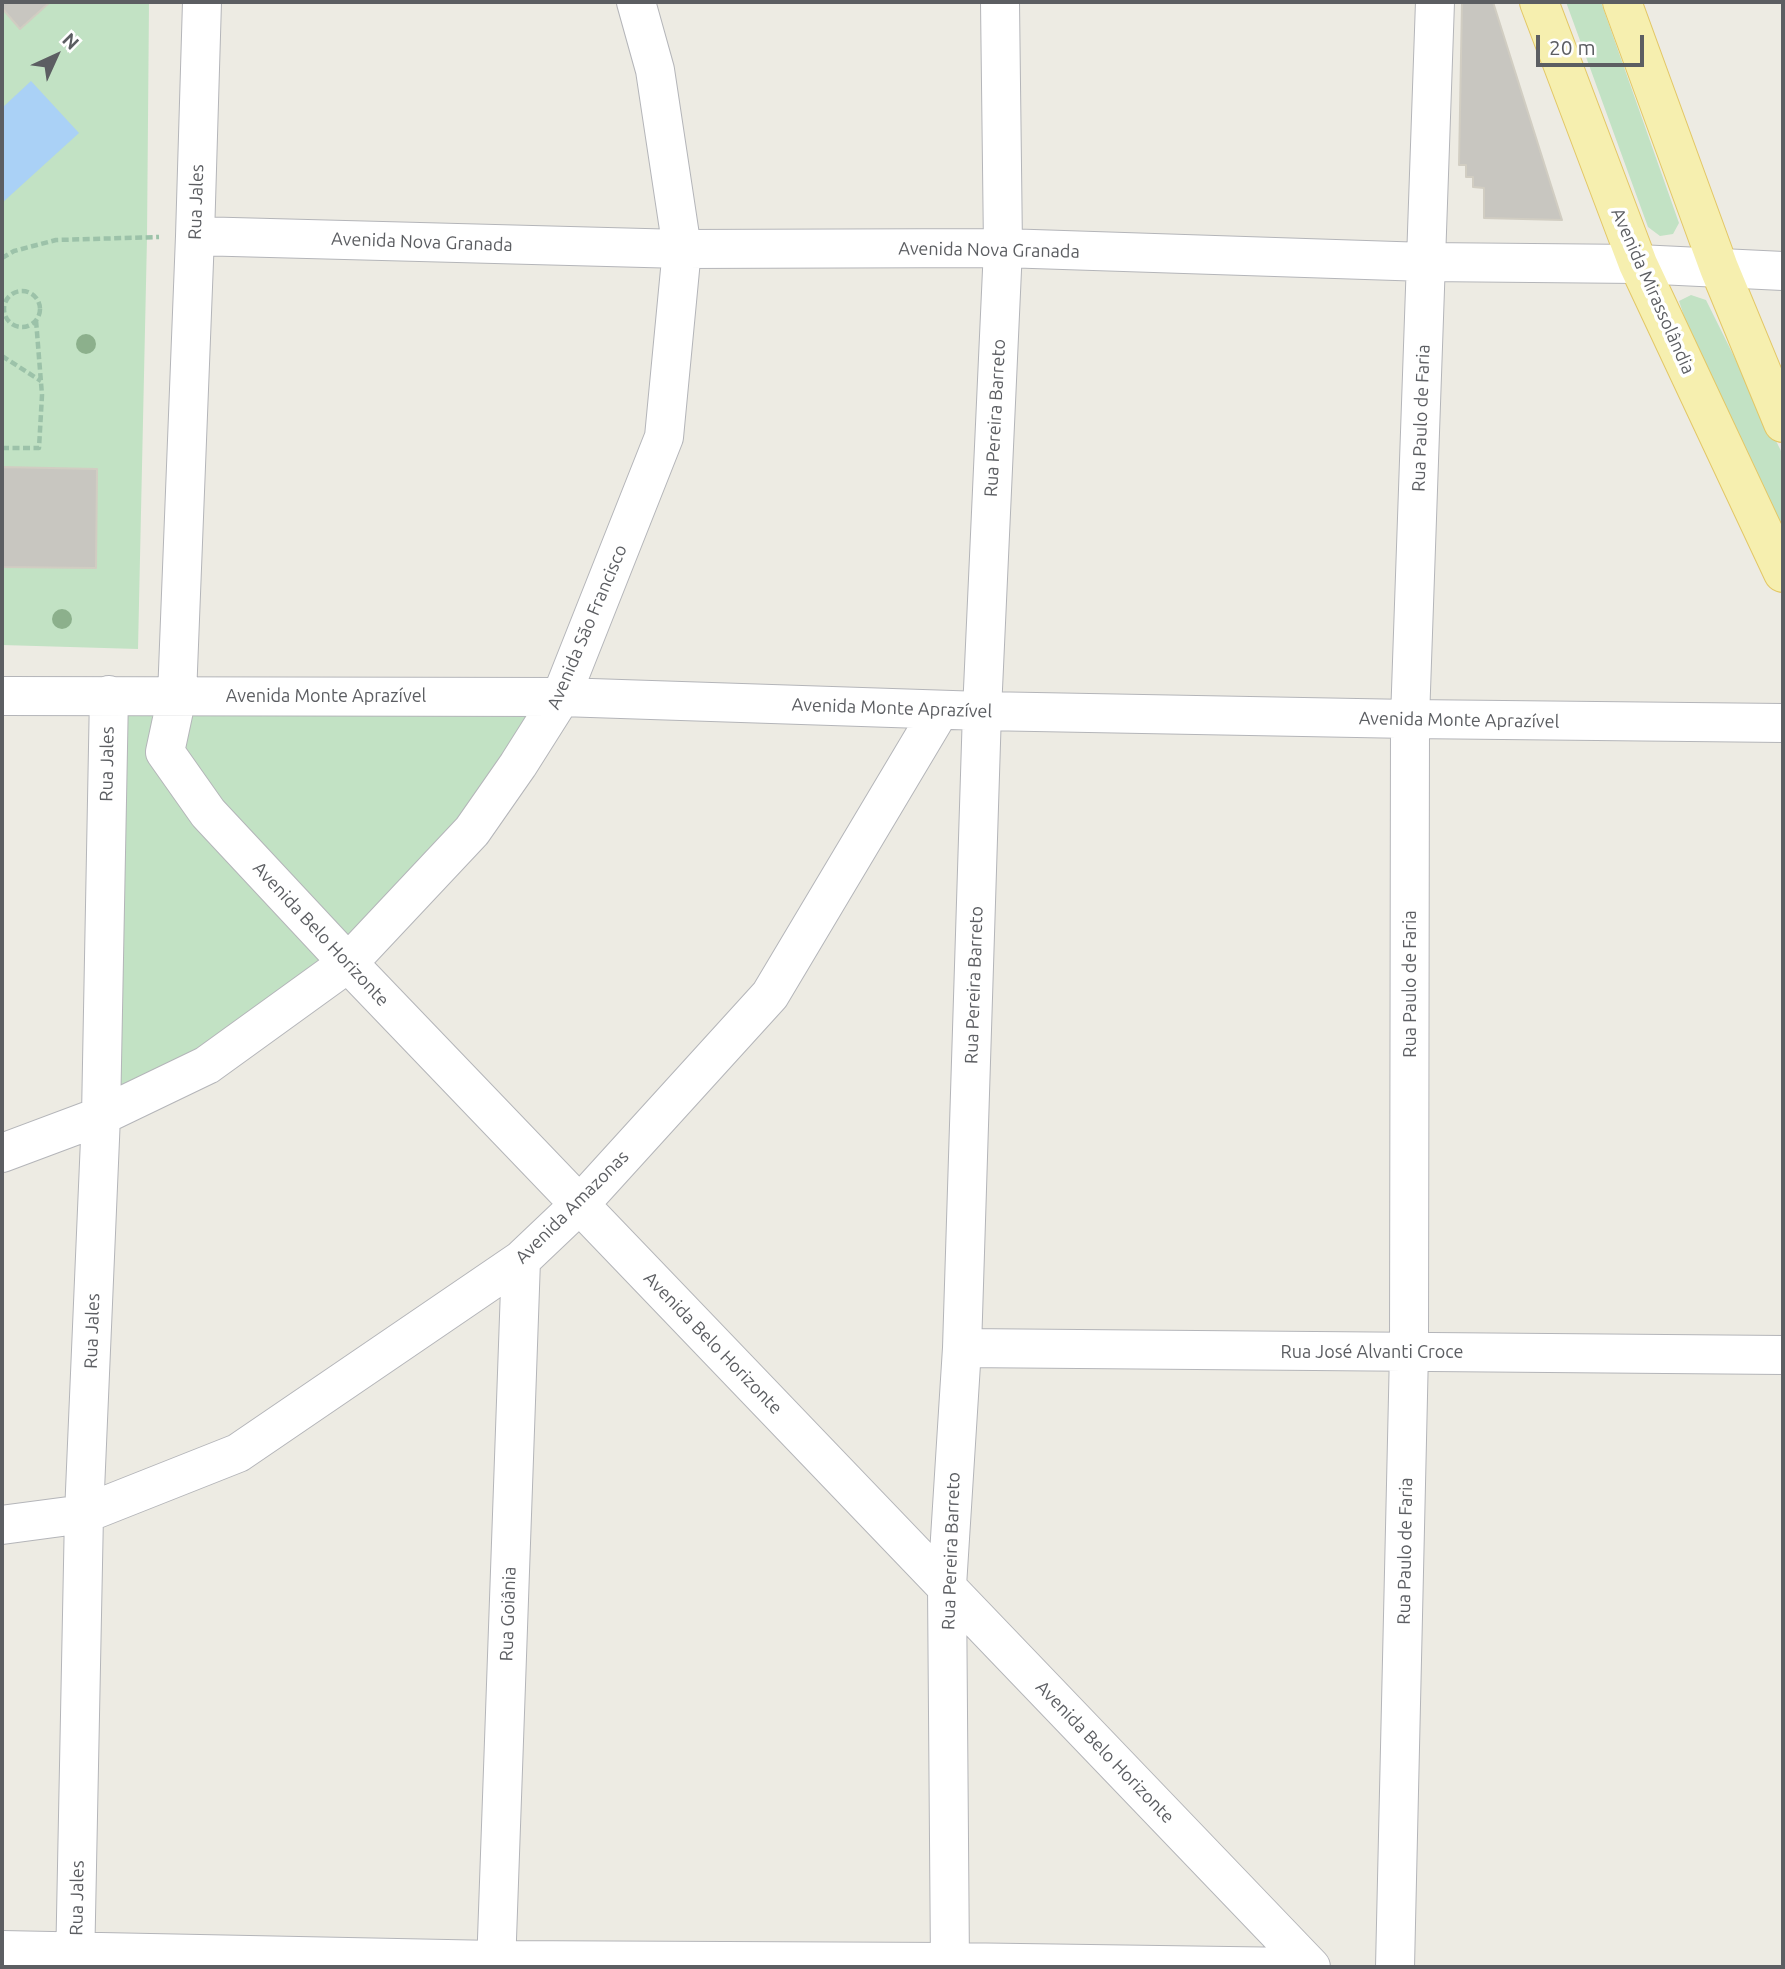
<!DOCTYPE html>
<meta charset="utf-8">
<style>
body{margin:0}
#map{position:relative;width:1785px;height:1969px;overflow:hidden;background:#edebe3;font-family:Ubuntu,sans-serif}
canvas{display:block}
.frame{position:absolute;inset:0;border:4px solid #5c5e62;pointer-events:none}
.north{position:absolute;left:21px;top:21px;width:70px;height:70px;-webkit-text-stroke:5px #fff;paint-order:stroke;rotate:45deg;font-size:19px;font-weight:700;line-height:28px;text-align:center;color:#5c5e62}
.north::after{content:'';display:block;margin:auto;width:24px;height:32px;background:#5c5e62;clip-path:polygon(50% 0,100% 100%,50% 72%,0 100%)}
.scale{position:absolute;left:1536px;top:35px;width:108px;height:32px;box-sizing:border-box;border:4px solid #5c5e62;border-top:0;padding-left:9px;font-size:21px;line-height:24px;white-space:nowrap;color:#5c5e62;-webkit-text-stroke:5px #fff;paint-order:stroke}
</style>
<div id="map">
<canvas width="1785" height="1969"></canvas>
<div class="frame"></div>
<div class="north">N</div>
<div class="scale">20 m</div>
</div>
<script>
const g = document.querySelector('canvas').getContext('2d');
g.lineJoin = 'round';
function paint(path, color) {
  g.fillStyle = color;
  g.fill(path, 'evenodd');
}
function shape(rows) {
  const path = new Path2D();
  for (const r of rows) {
    if (r.length === 3) {
      path.moveTo(r[0] + r[2], r[1]);
      path.arc(r[0], r[1], r[2], 0, 2 * Math.PI);
      continue;
    }
    path.moveTo(r[0], r[1]);
    for (let i = 2; i < r.length; i += 2) path.lineTo(r[i], r[i + 1]);
  }
  return path;
}
function strokePath(path, color, width, dash) {
  g.strokeStyle = color;
  g.lineWidth = width;
  g.lineCap = dash ? 'butt' : 'round';
  g.setLineDash(dash || []);
  g.stroke(path);
}
function drawText(font, color, halo, rows, align = 'center') {
  g.font = font + ' Ubuntu,sans-serif';
  g.lineWidth = 7;
  g.setLineDash([]);
  g.textBaseline = 'middle';
  g.strokeStyle = halo;
  g.fillStyle = color;
  for (const [text, x, y, turn = 0] of rows) {
    g.save();
    g.translate(x, y);
    g.rotate((+turn || 0) * Math.PI / 180);
    g.textAlign = isNaN(turn) ? turn : align;
    if (halo) g.strokeText(text, 0, 0);
    g.fillText(text, 0, 0);
    g.restore();
  }
}
const green = shape([
 [2,2,149,2,147,238,138,649,2,645],
 [1566,2,1601,2,1679,223,1673,234,1660,236,1648,227],
 [1691,295,1706,300,1783,455,1783,530,1693,343,1679,301],
 [111,697,175,698,163,753,344,963,103,1113],
 [179,698,557,700,348,959,167,750]
]);
const water = shape([
 [31,81,79,133,2,203,2,108]
]);
const building = shape([
 [2,2,50,2,20,29,2,8,2,2],
 [1462,2,1493,2,1562,220,1484,218,1484,188,1473,187,1473,177,1466,177,1466,165,1459,165,1462,2],
 [2,467,97,469,96,568,2,567,2,467]
]);
const path = shape([
 [2,258,14,251,56,240,159,237],
 [22,309,18],
 [2,356,41,381],
 [2,448,39,448,42,395,36,320]
]);
const minor = shape([
 [202,2,195,236,177,696,165,752,208,813,348,963,1311,1967],
 [195,236,682,249,1003,248,1426,262,1638,264,1783,271],
 [2,696,561,697,982,711,1410,719,1783,723],
 [2,1153,101,1116,207,1065,348,963,472,831,518,765,561,697,664,437,682,249,655,70,636,2],
 [962,1348,1783,1355],
 [2,1525,84,1514,238,1453,521,1260,580,1204,770,995,940,710],
 [2,1950,496,1960,951,1962,1298,1967],
 [75,1967,84,1514,101,1116,109,695],
 [496,1967,521,1260],
 [950,1967,947,1586,962,1348,982,711,1003,248,1000,2],
 [1395,1967,1409,1352,1410,719,1435,2]
]);
const major = shape([
 [1539,2,1638,264,1783,573],
 [1622,2,1719,268,1783,423]
]);
const trees = [
 [86,344],
 [62,619]
];
const streetNames = [
 ["Rua Jales",196,202,-88],
 ["Avenida Nova Granada",422,242,2],
 ["Avenida Nova Granada",989,250,1],
 ["Avenida Mirassolândia",1653,291,66],
 ["Rua Pereira Barreto",995,418,-87],
 ["Rua Paulo de Faria",1421,418,-88],
 ["Avenida São Francisco",587,627,-67],
 ["Avenida Monte Aprazível",326,696],
 ["Avenida Monte Aprazível",892,708,2],
 ["Avenida Monte Aprazível",1459,720,1],
 ["Rua Jales",107,764,-89],
 ["Avenida Belo Horizonte",321,934,47],
 ["Rua Paulo de Faria",1410,984,-90],
 ["Rua Pereira Barreto",974,985,-88],
 ["Avenida Amazonas",572,1207,-45],
 ["Rua Jales",92,1331,-88],
 ["Avenida Belo Horizonte",713,1343,46],
 ["Rua José Alvanti Croce",1372,1352],
 ["Rua Pereira Barreto",951,1551,-88],
 ["Rua Paulo de Faria",1405,1551,-89],
 ["Rua Goiânia",508,1614,-88],
 ["Avenida Belo Horizonte",1105,1752,46],
 ["Rua Jales",77,1898,-89]
];
paint(green, '#c2e2c4');
paint(water, '#aad1f6');
paint(building, '#c8c6c0');
strokePath(building, '#d1cdc2', 2);
strokePath(minor, '#b4b5b9', 40);
strokePath(major, '#e3c766', 40);
strokePath(path, '#9cc2a9', 4.5, [7, 3.5]);
strokePath(minor, '#fff', 38);
strokePath(major, '#f6efaf', 38);
g.fillStyle = '#8cb08c';
for (const [x, y] of trees) {
  g.beginPath();
  g.arc(x, y, 10, 0, 2 * Math.PI);
  g.fill();
}
drawText('18px', '#5c5e62', '#fff', streetNames);
</script>
